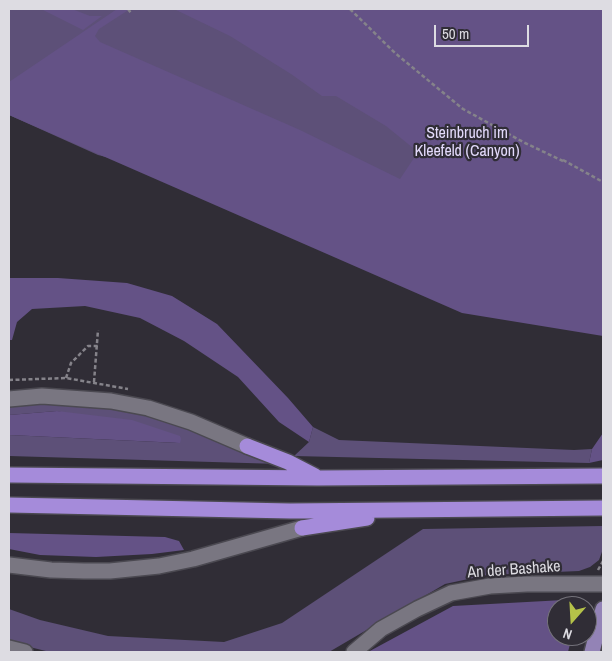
<!DOCTYPE html>
<style>
body{margin:0}
#map{position:relative;width:612px;height:661px;overflow:hidden;background:#302d36;font-family:"Archivo Narrow",sans-serif}
canvas{display:block}
.frame{position:absolute;inset:0;border:10px solid #dddce2;pointer-events:none}
.north{position:absolute;left:547px;top:596px;width:50px;height:50px;box-sizing:border-box;background:#302d36;border:1px solid #75737b;border-radius:50%;rotate:199deg;font-size:14px;font-weight:700;line-height:20px;text-align:center;color:#dddce2}
.north::after{content:'';display:block;margin:auto;width:18px;height:22px;background:#b5c249;clip-path:polygon(50% 0,100% 100%,50% 72%,0 100%)}
.scale{position:absolute;left:434px;top:25px;width:95px;height:22px;box-sizing:border-box;border:2px solid #dddce2;border-top:0;padding-left:6px;font-size:15px;line-height:18px;white-space:nowrap;color:#dddce2;-webkit-text-stroke:4px #302d36;paint-order:stroke}
</style>
<div id="map">
<canvas width="612" height="661"></canvas>
<div class="frame"></div>
<div class="north">N</div>
<div class="scale">50 m</div>
</div>
<script>
const g = document.querySelector('canvas').getContext('2d');
g.lineJoin = 'round';
function paint(path, color) {
  g.fillStyle = color;
  g.fill(path, 'evenodd');
}
function shape(rows) {
  const path = new Path2D();
  for (const r of rows) {
    path.moveTo(r[0], r[1]);
    for (let i = 2; i < r.length; i += 2) path.lineTo(r[i], r[i + 1]);
  }
  return path;
}
function strokePath(path, color, width, dash) {
  g.strokeStyle = color;
  g.lineWidth = width;
  g.lineCap = dash ? 'butt' : 'round';
  g.setLineDash(dash || []);
  g.stroke(path);
}
function drawText(font, color, halo, rows, align = 'center') {
  g.font = font + ' "Archivo Narrow",sans-serif';
  g.lineWidth = 4.5;
  g.setLineDash([]);
  g.textBaseline = 'middle';
  g.strokeStyle = halo;
  g.fillStyle = color;
  for (const [text, x, y, turn = 0] of rows) {
    g.save();
    g.translate(x, y);
    g.rotate((+turn || 0) * Math.PI / 180);
    g.textAlign = isNaN(turn) ? turn : align;
    if (halo) g.strokeText(text, 0, 0);
    g.fillText(text, 0, 0);
    g.restore();
  }
}
const green = shape([
 [9,9,603,9,603,284,98,155,9,115],
 [46,401,89,403,154,415,280,464,9,456,9,435,179,443,57,411,9,415,9,404],
 [313,427,339,440,574,450,592,449,589,463,294,456,309,442],
 [603,526,603,549,599,560,590,567,579,571,487,575,445,584,329,652,50,652,9,642,9,609,40,620,108,636,224,642,282,623,423,529]
]);
const forest = shape([
 [41,9,72,9,90,16,102,16,83,30],
 [117,9,130,9,99,29,95,36,100,42,300,130,400,179,418,152,386,126,336,96,322,96,291,74,230,36,174,9,603,9,603,336,462,313,9,115,9,82],
 [9,278,58,278,127,283,172,296,217,324,288,398,313,427,309,442,279,422,238,377,184,341,140,318,85,306,32,309,17,322,12,340,9,340],
 [57,411,132,420,180,436,181,439,180,443,9,435,9,415],
 [603,433,603,460,589,463,592,449],
 [9,533,165,537,179,541,184,550,152,554,96,557,40,555,9,549],
 [582,599,580,606,557,606,557,636,572,636,568,652,368,652,453,606]
]);
const path = shape([
 [128,9,131,13],
 [350,9,395,53,463,109,525,143,563,161],
 [563,160,603,182],
 [66,378,71,363,88,346,98,346],
 [9,380,66,378,128,389],
 [94,382,98,330],
 [598,570,603,561]
]);
const minor = shape([
 [9,399,42,396,111,401,148,408,191,422,247,446],
 [9,565,51,570,84,571,110,571,159,566,193,559,302,528],
 [9,648,25,652],
 [354,652,381,629,417,609,451,593,490,586,527,584,603,584]
]);
const major = shape([
 [592,652,603,609]
]);
const highway = shape([
 [247,446,288,462,315,476],
 [9,475,318,478,603,476],
 [9,505,290,511,603,508],
 [302,528,367,518]
]);
const parkNames = [
 ["Steinbruch im",467,134],
 ["Kleefeld (Canyon)",467,152]
];
const streetNames = [
 ["An der Bashake",514,570,-4]
];
paint(green, '#5d5078');
paint(forest, '#645286');
strokePath(minor, '#4b4951', 18);
strokePath(major, '#4b4951', 18);
strokePath(highway, '#4b4951', 18);
strokePath(path, '#85838a', 2.5, [4, 2.5]);
strokePath(minor, '#797681', 15);
strokePath(major, '#9383b6', 15);
strokePath(highway, '#a58bda', 15);
drawText('16px', '#e3dafb', '#302d36', parkNames);
drawText('16px', '#dddce2', '#302d36', streetNames);
</script>
